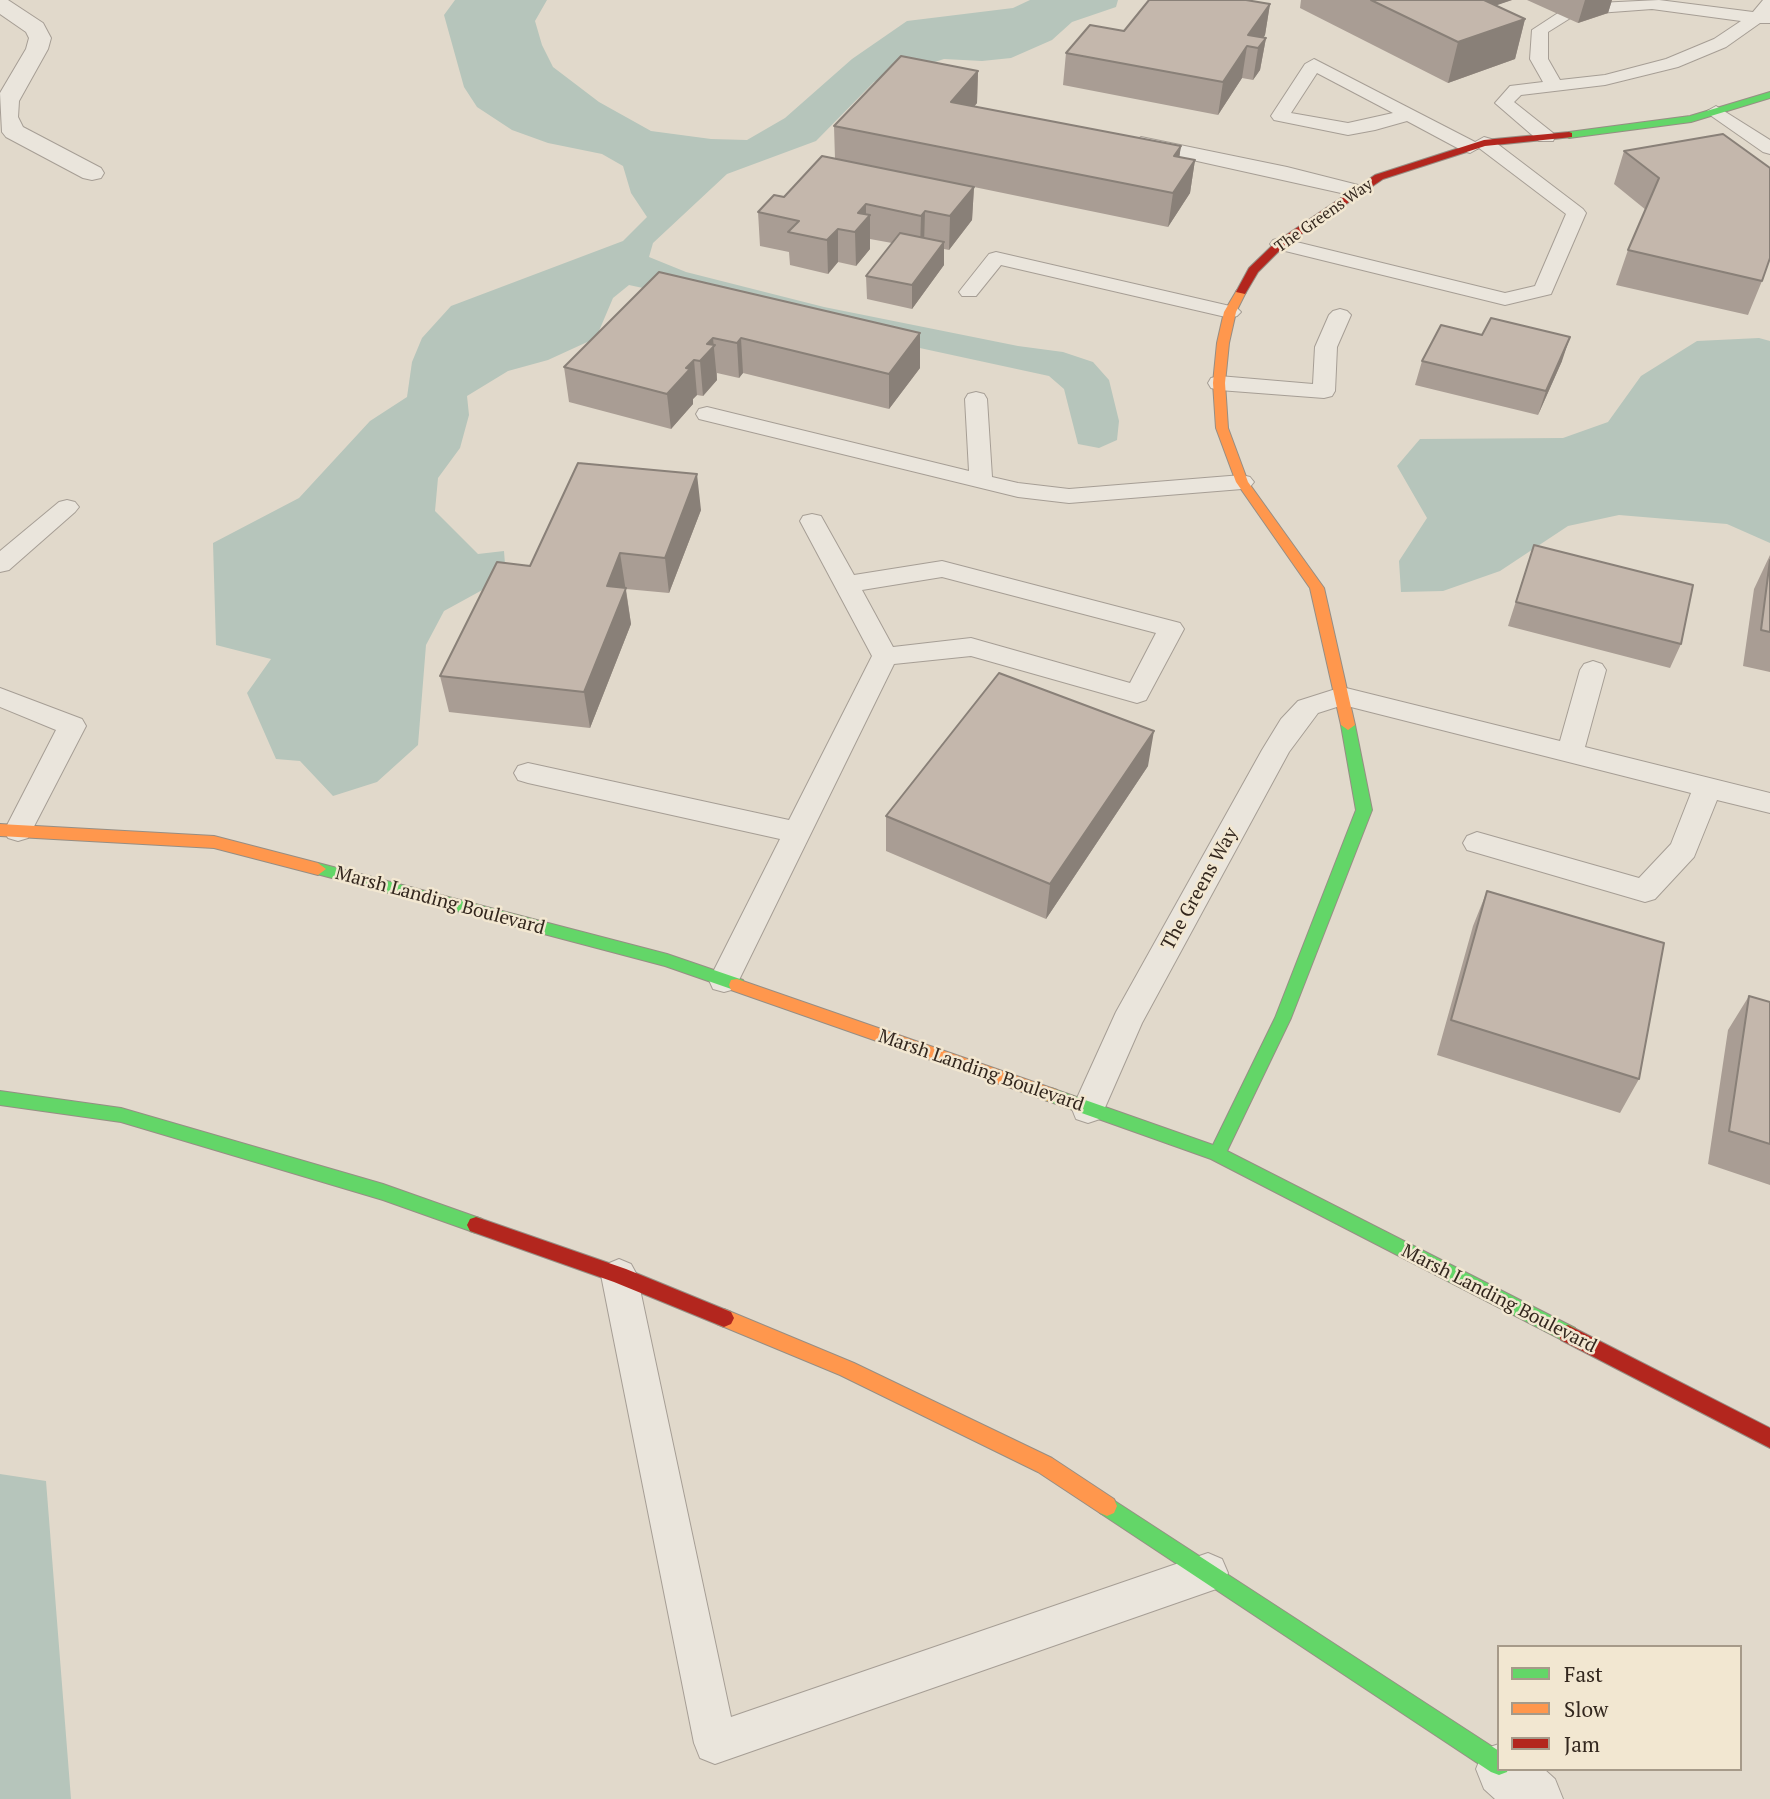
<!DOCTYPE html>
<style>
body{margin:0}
#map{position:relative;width:1770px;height:1799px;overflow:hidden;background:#e1d9cb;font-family:"PT Serif",serif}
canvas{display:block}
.legend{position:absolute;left:1497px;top:1645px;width:245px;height:126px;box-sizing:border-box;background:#f2e7d1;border:2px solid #a69a89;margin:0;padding:9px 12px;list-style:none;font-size:21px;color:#33271e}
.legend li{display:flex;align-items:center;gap:14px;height:35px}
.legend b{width:35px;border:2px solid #a69a89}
</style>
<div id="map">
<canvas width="1770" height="1799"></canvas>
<ul class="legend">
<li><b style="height:9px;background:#63d668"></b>Fast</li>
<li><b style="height:9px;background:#ff974d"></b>Slow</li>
<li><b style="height:9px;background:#b3261e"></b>Jam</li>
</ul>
</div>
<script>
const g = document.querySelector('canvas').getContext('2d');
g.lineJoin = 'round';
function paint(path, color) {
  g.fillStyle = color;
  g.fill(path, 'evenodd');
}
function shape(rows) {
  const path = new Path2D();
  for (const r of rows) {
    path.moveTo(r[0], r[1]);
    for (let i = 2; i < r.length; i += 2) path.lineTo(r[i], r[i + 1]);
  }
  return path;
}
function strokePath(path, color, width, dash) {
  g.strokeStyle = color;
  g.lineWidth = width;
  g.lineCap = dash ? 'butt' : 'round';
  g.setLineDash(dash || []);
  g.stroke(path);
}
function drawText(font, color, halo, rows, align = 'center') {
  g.font = font + ' "PT Serif",serif';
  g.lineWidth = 5;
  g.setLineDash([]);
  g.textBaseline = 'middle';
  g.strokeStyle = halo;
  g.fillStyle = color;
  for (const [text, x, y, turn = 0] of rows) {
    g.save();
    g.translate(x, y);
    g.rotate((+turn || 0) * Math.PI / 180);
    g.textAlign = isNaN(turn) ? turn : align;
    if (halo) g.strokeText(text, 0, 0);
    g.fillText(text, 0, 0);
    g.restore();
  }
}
const water = shape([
 [455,0,547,0,535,21,542,45,553,67,599,102,651,131,711,139,747,140,785,118,852,59,907,21,1013,8,1030,0,1118,0,1116,7,1072,22,1052,40,1011,58,982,61,944,59,874,82,816,141,727,174,653,243,649,257,686,272,824,307,1018,346,1063,352,1093,362,1109,380,1119,421,1117,440,1099,448,1078,444,1064,389,1049,376,629,285,613,298,596,338,548,360,508,371,467,396,469,415,460,448,438,478,435,511,478,554,504,551,506,577,444,611,426,645,418,745,377,782,333,796,300,761,276,759,247,693,271,659,216,645,213,543,299,498,370,421,407,397,412,362,422,338,451,306,623,241,647,217,631,193,623,166,602,154,548,143,512,130,477,107,464,87,444,15],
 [1759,338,1770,341,1770,543,1727,524,1619,515,1568,526,1500,571,1443,591,1401,592,1399,561,1427,518,1397,466,1420,439,1563,438,1608,422,1641,376,1697,341],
 [0,1474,46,1481,71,1799,0,1799]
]);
const lane = shape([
 [1659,0,1753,12,1763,0,1770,0,1770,23,1760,23,1726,47,1678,67,1605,85,1521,95,1514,102,1553,133,1555,137,1553,141,1539,141,1495,103,1510,86,1543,82,1530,59,1532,30,1558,13,1570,13,1572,17,1548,32,1548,59,1560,80,1605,75,1666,59,1714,39,1741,21,1652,9,1598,13,1590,8,1598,3,1659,0],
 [1314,59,1475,142,1484,137,1491,139,1583,209,1586,213,1551,294,1505,305,1273,248,1270,244,1273,240,1280,238,1505,293,1535,286,1566,214,1479,148,1470,153,1463,151,1407,121,1375,130,1348,135,1274,120,1271,116,1305,64,1314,59],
 [1317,73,1393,113,1348,123,1291,113,1317,73],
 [1716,106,1770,140,1770,154,1763,152,1710,115,1707,111,1716,106],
 [1141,137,1287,167,1366,187,1369,191,1359,197,1134,147,1132,143,1141,137],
 [996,252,1230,306,1237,308,1241,312,1237,316,1230,318,1001,265,976,296,962,296,959,292,962,288,989,254,996,252],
 [1340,309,1347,311,1351,315,1337,347,1335,391,1332,396,1324,398,1219,390,1211,388,1208,383,1211,378,1219,376,1313,384,1315,347,1329,315,1333,311,1340,309],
 [976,392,984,394,987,399,992,477,1018,483,1069,489,1242,475,1250,477,1254,482,1250,487,1242,489,1069,503,1018,497,699,419,696,414,699,409,707,407,969,471,965,399,968,394,976,392],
 [67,500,75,502,79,507,75,512,9,570,0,572,0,551,59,502,67,500],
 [812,514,821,516,854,575,942,561,1180,623,1184,629,1146,700,1137,703,971,656,894,664,739,980,735,989,724,992,713,989,709,980,780,839,528,783,518,780,514,773,518,766,528,763,789,820,872,656,800,521,803,516,812,514],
 [942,577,1156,633,1130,683,971,638,893,647,862,590,942,577],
 [1593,661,1602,664,1606,670,1585,747,1770,793,1770,813,1717,800,1694,857,1655,899,1645,902,1467,850,1463,843,1467,836,1477,832,1639,878,1671,844,1691,793,1343,705,1318,713,1289,752,1142,1023,1100,1119,1088,1123,1076,1119,1072,1109,1116,1012,1262,750,1281,719,1298,701,1342,687,1560,741,1580,670,1584,664,1593,661],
 [0,688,82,719,86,726,28,838,18,841,8,838,4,831,56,730,0,707,0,688],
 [619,1259,631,1264,637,1275,731,1717,1208,1553,1222,1559,1228,1573,1222,1587,715,1764,700,1758,694,1743,601,1275,607,1264,619,1259]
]);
const street = shape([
 [0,0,8,0,43,23,51,38,48,49,19,101,18,117,23,127,101,168,104,173,101,178,92,180,83,178,6,137,2,132,0,93,26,49,29,38,26,32,0,14,0,0],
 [1499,1744,1499,1769,1544,1769,1555,1779,1563,1799,1495,1799,1484,1789,1476,1769,1484,1749,1499,1744]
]);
const fast = shape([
 [1770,92,1770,98,1691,122,1569,138,1564,135,1569,132,1690,116,1770,92],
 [1348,720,1355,725,1372,810,1291,1018,1227,1151,1575,1328,1578,1334,1575,1340,1568,1343,1211,1159,1045,1100,1042,1095,1045,1090,1051,1088,1213,1145,1275,1018,1356,810,1341,725,1348,720],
 [318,863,667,954,743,980,745,985,743,990,737,991,665,966,313,873,310,869,313,865,318,863],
 [0,1091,121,1108,383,1184,482,1219,485,1225,482,1231,476,1233,383,1200,121,1122,0,1105,0,1091],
 [1107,1496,1499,1751,1499,1769,1508,1769,1507,1772,1499,1775,1491,1772,1100,1513,1097,1506,1100,1499,1107,1496]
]);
const slow = shape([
 [1237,290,1246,292,1236,312,1229,343,1225,383,1228,428,1248,482,1324,588,1355,725,1348,730,1341,725,1310,588,1236,482,1216,428,1213,383,1217,343,1224,312,1237,290],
 [0,824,214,836,318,863,326,869,318,875,214,848,0,836,0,824],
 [737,979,1057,1090,1060,1095,1057,1100,1051,1102,731,990,729,985,731,980,737,979],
 [724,1309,854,1363,1052,1458,1114,1499,1117,1506,1114,1513,1107,1516,1100,1513,1038,1472,840,1375,717,1324,714,1318,717,1312,724,1309]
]);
const jam = shape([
 [1569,132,1572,133,1572,137,1485,146,1383,179,1284,246,1258,272,1245,294,1236,292,1249,268,1276,242,1375,175,1484,140,1569,132],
 [476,1217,626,1269,731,1312,734,1318,731,1324,724,1327,614,1282,470,1231,467,1225,470,1219,476,1217],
 [1568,1325,1770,1428,1770,1448,1561,1340,1558,1334,1561,1328,1568,1325]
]);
const wall = shape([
 [1301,0,1512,0,1496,5,1525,19,1515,59,1448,83,1300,8],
 [1527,0,1612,0,1608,13,1578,23],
 [1270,4,1265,35,1263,38,1266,38,1260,70,1253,80,1242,78,1218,115,1063,85,1066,53,1124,31],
 [978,71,977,103,974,107,1181,146,1179,157,1195,160,1190,193,1168,227,974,187,972,220,949,250,944,249,944,265,912,309,867,299,866,276,892,243,870,239,870,249,856,266,838,262,828,274,790,265,789,252,760,246,758,212,784,197,835,159,834,126],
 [1723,134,1762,281,1748,315,1616,285,1628,250,1646,210,1614,184,1624,151],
 [659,272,920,333,920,368,889,409,743,373,739,378,717,373,717,380,703,396,697,395,693,399,693,404,671,429,569,402,564,367],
 [1482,335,1562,361,1538,415,1415,385,1422,361],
 [701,510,669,593,626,589,631,624,590,728,449,712,440,676,530,566],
 [1534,545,1681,644,1670,668,1508,626],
 [1770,555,1770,672,1743,666,1754,589],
 [1148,766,1046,919,886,851,886,816],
 [1487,891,1639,1079,1620,1113,1437,1055,1473,926],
 [1749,996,1770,1002,1770,1185,1708,1164,1728,1030]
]);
const shadedWall = shape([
 [1464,0,1512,0,1483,10],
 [1585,0,1612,0,1608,13,1578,23],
 [1270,4,1265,35,1256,48,1247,46,1242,78,1218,115,1223,82,1248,35],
 [1525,19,1515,59,1448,83,1458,42],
 [1266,38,1260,70,1253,80,1258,48],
 [978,71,977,103,950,135,951,102],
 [1181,146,1176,179,1174,156],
 [1195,160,1190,193,1168,227,1173,193],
 [974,187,972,220,949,250,950,216],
 [866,204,866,220,870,215,870,249,856,266,855,232,858,213],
 [925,211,924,245,920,249,921,216],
 [838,229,838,262,828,274,827,240],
 [944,242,944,265,912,309,912,285],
 [920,333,920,368,889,409,889,374],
 [1570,337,1562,361,1538,415,1546,391],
 [713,338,717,380,703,396,700,361,707,344],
 [741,338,743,373,739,378,737,343],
 [694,360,697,395,693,399,693,404,671,429,667,394,686,368],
 [697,474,701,510,669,593,665,558],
 [620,553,631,624,590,728,584,692,607,586],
 [1154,731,1148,766,1046,919,1050,884]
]);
const building = shape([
 [1149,0,1246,0,1270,4,1248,35,1266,38,1258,48,1247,46,1223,82,1066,53,1090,25,1124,31,1149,0],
 [1371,0,1484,0,1525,19,1458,42,1371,0],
 [901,56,978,71,951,102,1181,146,1174,156,1195,160,1173,193,834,126,901,56],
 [1723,134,1770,168,1770,258,1762,281,1628,250,1659,178,1624,151,1723,134],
 [822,156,974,187,950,216,925,211,921,216,866,204,858,213,870,215,855,232,838,229,827,240,788,232,799,221,758,212,774,195,784,197,822,156],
 [900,233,944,242,912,285,866,276,900,233],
 [659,272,920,333,889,374,741,338,737,343,713,338,707,344,715,345,700,361,694,360,686,368,690,369,667,394,564,367,659,272],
 [1491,318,1570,337,1546,391,1422,361,1441,325,1482,335,1491,318],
 [578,463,697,474,665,558,620,553,607,586,626,588,584,692,440,676,497,562,530,566,578,463],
 [1534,545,1693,585,1681,644,1516,602,1534,545],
 [1770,560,1770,632,1761,630,1770,560],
 [999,673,1154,731,1050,884,886,816,999,673],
 [1487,891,1664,943,1639,1079,1451,1020,1487,891],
 [1749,996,1770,1002,1770,1144,1729,1131,1749,996]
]);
const farStreetnames = [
 ["The Greens Way",1324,216,-35]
];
const streetNames = [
 ["The Greens Way",1200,889,-61],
 ["Marsh Landing Boulevard",440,901,15],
 ["Marsh Landing Boulevard",981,1071,19],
 ["Marsh Landing Boulevard",1499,1299,27]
];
paint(water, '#b6c5bb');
strokePath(lane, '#a69e95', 2);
strokePath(street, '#a69e95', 2);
strokePath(fast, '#968e84', 2);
strokePath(slow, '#968e84', 2);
strokePath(jam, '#968e84', 2);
paint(lane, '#eae5dc');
paint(street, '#eae5dc');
paint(fast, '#63d668');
paint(slow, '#ff974d');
paint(jam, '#b3261e');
paint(wall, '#a99d94');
paint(shadedWall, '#898078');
paint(building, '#c4b7ac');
strokePath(building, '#898078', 2);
drawText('16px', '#33271e', '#f2e7d1', farStreetnames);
drawText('19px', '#33271e', '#f2e7d1', streetNames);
</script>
